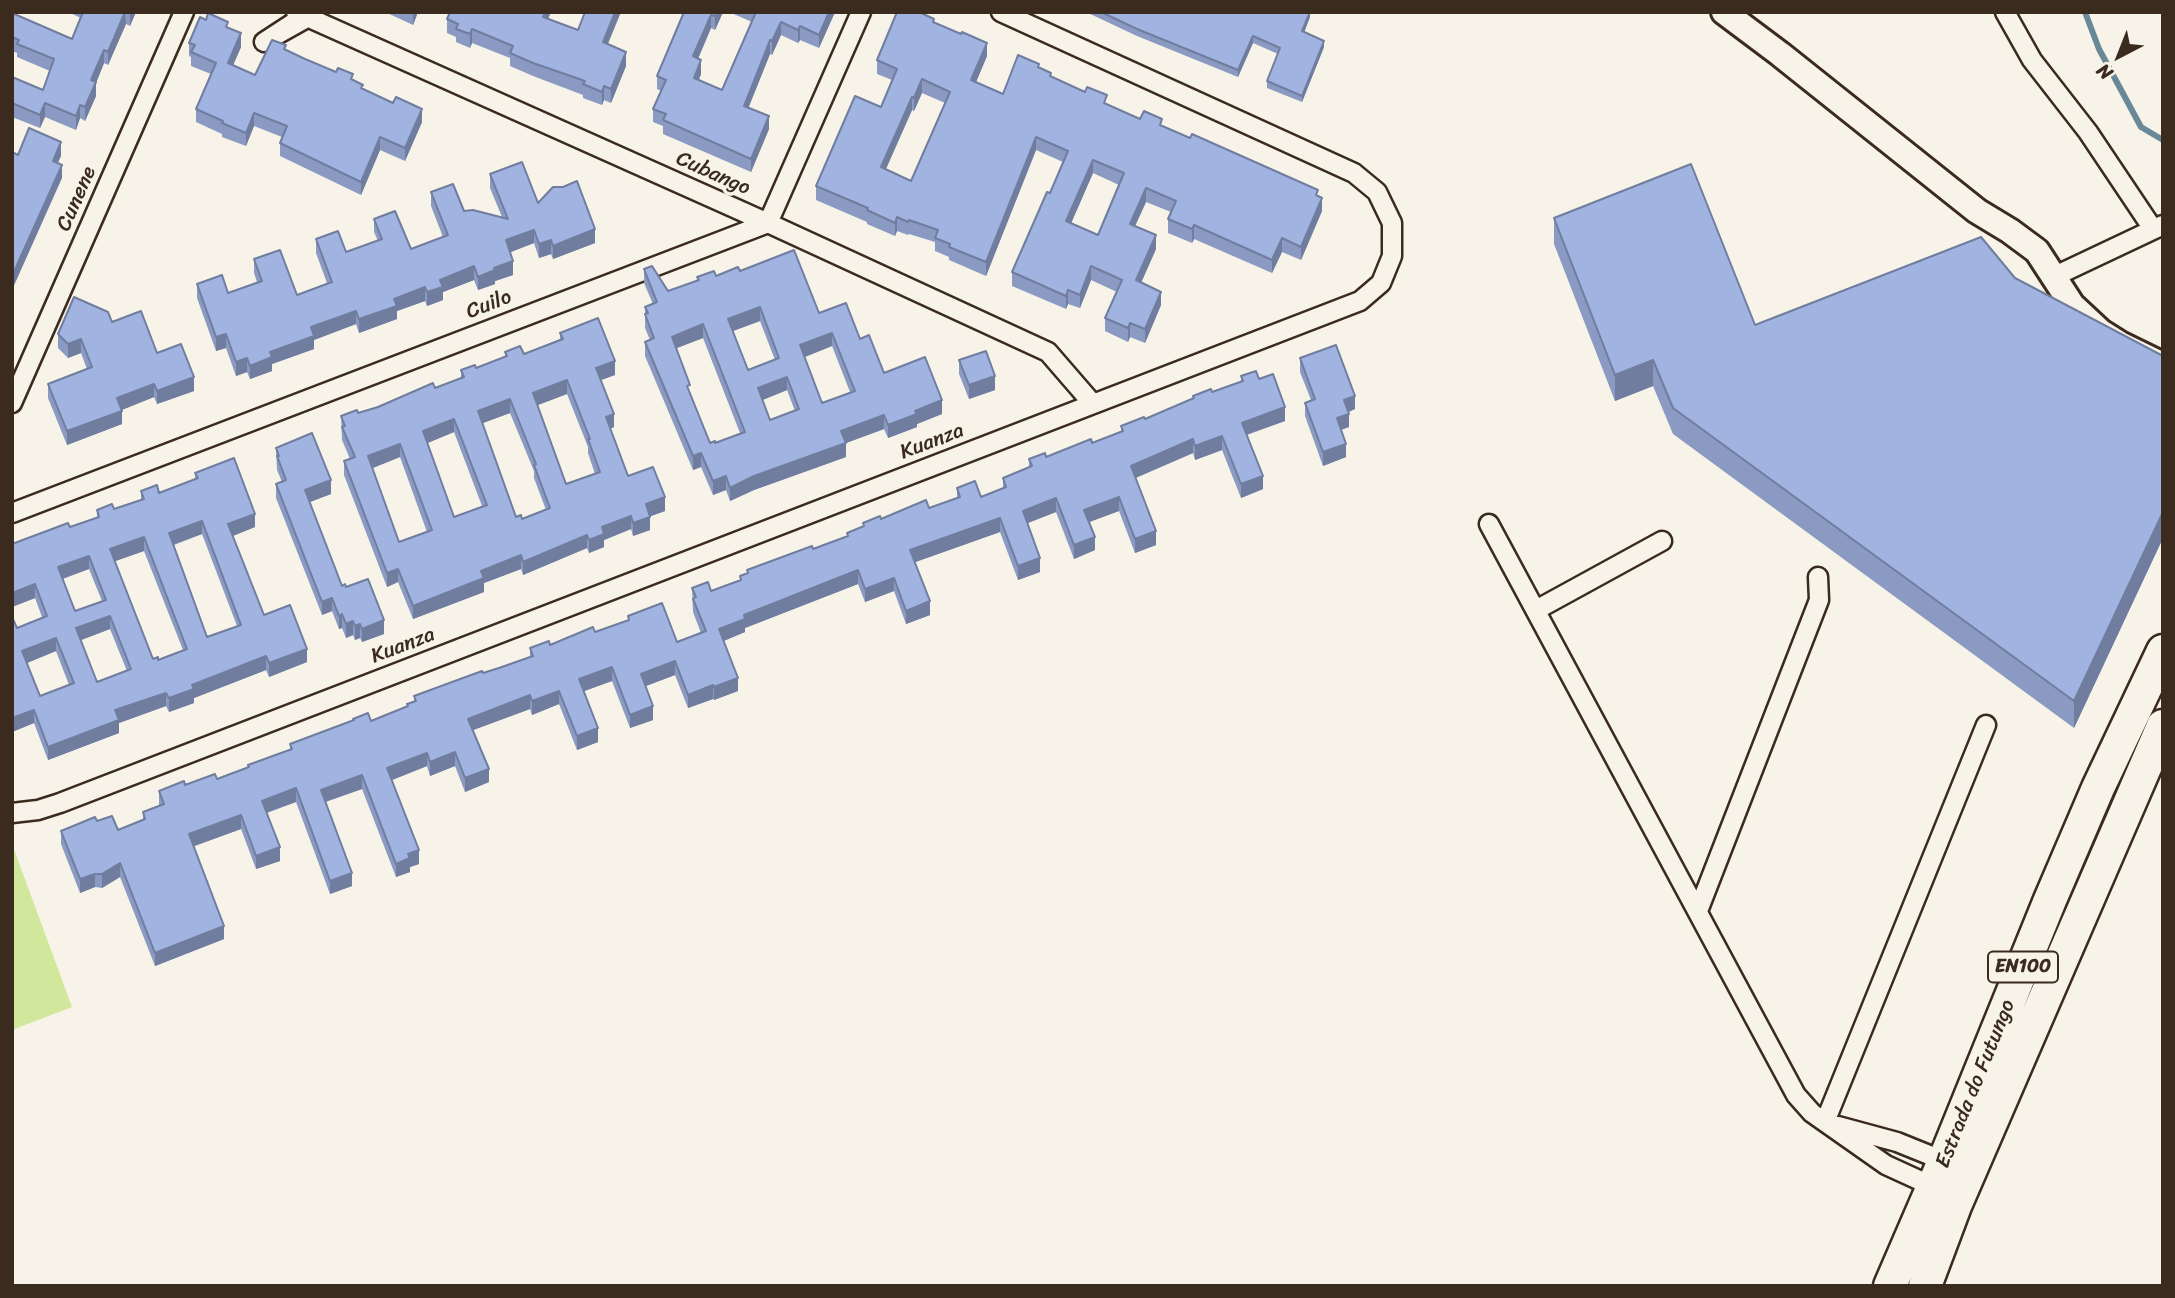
<!DOCTYPE html>
<style>
body{margin:0}
#map{position:relative;width:2175px;height:1298px;overflow:hidden;background:#f7f3e8;font-family:Sriracha,sans-serif}
canvas{display:block}
.frame{position:absolute;inset:0;border:14px solid #3b2a1e;pointer-events:none}
.north{position:absolute;left:2084px;top:21px;width:70px;height:70px;-webkit-text-stroke:5px #f7f3e8;paint-order:stroke;rotate:222deg;font-size:19px;font-weight:700;line-height:28px;text-align:center;color:#3b2a1e}
.north::after{content:'';display:block;margin:auto;width:24px;height:32px;background:#3b2a1e;clip-path:polygon(50% 0,100% 100%,50% 72%,0 100%)}
</style>
<div id="map">
<canvas width="2175" height="1298"></canvas>
<div class="frame"></div>
<div class="north">N</div>
</div>
<script>
const g = document.querySelector('canvas').getContext('2d');
g.lineJoin = 'round';
function paint(path, color) {
  g.fillStyle = color;
  g.fill(path, 'evenodd');
}
function shape(rows) {
  const path = new Path2D();
  for (const r of rows) {
    path.moveTo(r[0], r[1]);
    for (let i = 2; i < r.length; i += 2) path.lineTo(r[i], r[i + 1]);
  }
  return path;
}
function strokePath(path, color, width, dash) {
  g.strokeStyle = color;
  g.lineWidth = width;
  g.lineCap = dash ? 'butt' : 'round';
  g.setLineDash(dash || []);
  g.stroke(path);
}
function drawText(font, color, halo, rows, align = 'center') {
  g.font = font + ' Sriracha,sans-serif';
  g.lineWidth = 7;
  g.setLineDash([]);
  g.textBaseline = 'middle';
  g.strokeStyle = halo;
  g.fillStyle = color;
  for (const [text, x, y, turn = 0] of rows) {
    g.save();
    g.translate(x, y);
    g.rotate((+turn || 0) * Math.PI / 180);
    g.textAlign = isNaN(turn) ? turn : align;
    if (halo) g.strokeText(text, 0, 0);
    g.fillText(text, 0, 0);
    g.restore();
  }
}
const green = shape([
 [12,844,72,1007,12,1030]
]);
const stream = shape([
 [2085,12,2099,49,2141,127,2163,140]
]);
const street = shape([
 [296,12,768,223,1048,352,1093,404],
 [310,12,264,42,314,14],
 [2005,12,2032,60,2088,132,2153,229],
 [2053,277,2163,225],
 [12,403,184,12],
 [12,513,768,223,861,12],
 [1489,524,1796,1095,1812,1113,1886,1165,1934,1187],
 [1536,610,1662,541],
 [12,813,38,810,60,803,1360,301,1381,283,1392,256,1392,223,1377,192,1354,173,1001,12],
 [1698,911,1819,600,1818,577],
 [1825,1122,1986,725],
 [1838,1126,1897,1142,1944,1161]
]);
const secondary = shape([
 [1724,12,1780,54,1977,211,2010,231,2037,251,2072,305,2101,332,2120,344,2163,365]
]);
const highway = shape([
 [1890,1286,1944,1161,2050,900,2098,788,2163,651],
 [1925,1286,1955,1206,2163,726]
]);
const wall = shape([
 [68,12,136,12,130,26,126,24,108,65,104,63,96,83,96,96,85,121,80,118,76,130,45,117,40,128,12,117,12,77,43,90,50,71,17,57,17,53,12,51,12,13,72,39,81,18],
 [385,12,418,12,413,25],
 [450,12,551,12,548,19,607,44,626,66,611,103,604,100,602,105,583,98,583,95,533,76,510,66,510,58,472,43,470,48,456,42,456,37,447,33,447,19],
 [684,12,723,12,715,30,711,28,698,59,701,74,699,80,722,90,752,22,729,12,835,12,819,48,800,40,798,43,781,35,772,55,770,54,748,108,769,129,751,172,663,134,663,126,653,122,653,109,661,91,657,89,657,76],
 [1086,12,1310,12,1310,17,1304,32,1324,47,1302,102,1267,88,1267,81,1278,54,1253,43,1238,77,1137,36],
 [206,20,228,28,241,47,233,65,255,75,286,50,353,80,363,89,422,122,405,161,380,150,361,195,280,156,280,143,282,137,254,126,246,146,222,137,222,134,196,122,196,109,211,74,191,66,191,57,189,56,189,43],
 [934,23,987,56,976,82,1003,94,1039,68,1051,77,1107,104,1140,119,1162,126,1318,196,1322,211,1301,260,1282,252,1272,273,1194,239,1192,243,1168,233,1168,219,1171,212,1146,202,1135,226,1156,249,1141,283,1161,305,1145,343,1130,337,1128,342,1105,331,1105,318,1117,292,1091,280,1080,308,1068,304,1066,309,1012,286,1012,272,1050,193,1063,162,1036,150,986,276,949,260,949,257,935,251,935,242,909,234,908,235,897,231,895,236,867,224,867,222,816,200,816,186,881,107,892,80,877,74,877,60],
 [922,93,945,103,911,181,886,169,912,110,914,111],
 [1093,173,1119,185,1098,235,1071,223],
 [490,174,538,203,595,243,553,259,551,254,539,258,534,243,510,252,513,275,495,281,495,284,478,290,474,280,443,292,443,300,427,306,425,301,397,311,397,319,359,333,356,324,314,340,314,349,272,364,272,371,250,379,247,372,236,376,226,348,216,351,197,298,197,284,228,293,257,282,254,273,254,259,297,295,327,283,316,253,316,239,346,252,378,241,374,232,374,219,411,249,443,237,431,206,431,192,464,211,502,217,490,188],
 [1554,218,1755,325,2015,278,2163,356,2163,538,2074,728,1673,434,1653,386,1615,401,1554,244],
 [644,269,668,291,697,281,697,277,716,276,740,271,819,313,860,339,884,373,942,414,917,424,917,427,888,438,884,429,846,443,846,457,754,490,730,501,726,490,713,495,701,467,693,470,645,356,645,342,650,340,645,328,645,307,653,304,644,283],
 [760,321,775,360,748,370,732,331],
 [703,338,740,433,715,443,710,443,690,396,676,348],
 [832,346,850,392,822,403,804,357],
 [787,390,795,411,770,420,762,400],
 [112,322,157,353,194,391,157,404,154,397,121,410,122,424,67,445,48,398,48,384,87,369,81,353,68,358,58,348,58,334],
 [560,333,615,375,600,380,614,427,610,429,628,476,665,511,650,516,650,530,633,536,631,529,604,540,604,547,589,553,587,548,523,575,521,569,484,583,484,592,413,619,398,582,387,587,344,475,344,461,350,459,342,440,341,416,358,413,435,388,461,378,461,370,476,368,505,357,505,352,524,354,560,339],
 [567,394,588,447,588,453,595,474,566,484,537,405],
 [510,413,534,471,534,478,546,510,522,519,516,517,482,423],
 [454,432,482,506,454,517,427,443],
 [400,457,427,532,399,542,372,468],
 [1300,358,1355,409,1348,412,1349,427,1341,430,1346,457,1323,466,1305,416,1305,403,1311,400,1300,372],
 [959,360,995,390,969,399,959,374],
 [1241,376,1259,379,1285,421,1247,435,1263,489,1241,498,1222,450,1195,460,1193,453,1135,478,1156,545,1135,553,1119,511,1089,522,1095,550,1074,559,1056,512,1027,523,1040,572,1018,580,1000,532,915,562,930,615,906,624,894,591,865,602,858,584,745,628,745,632,723,641,738,691,714,700,713,699,688,708,675,675,645,686,653,720,630,728,612,681,584,691,598,742,577,750,559,704,532,715,530,709,473,730,489,782,465,792,455,766,430,776,427,766,392,780,419,864,410,867,410,872,396,877,362,789,326,802,352,886,330,894,296,802,267,813,280,861,256,869,241,829,194,846,224,939,155,966,120,877,102,888,95,887,80,893,61,844,61,831,97,821,118,830,143,820,143,812,159,806,159,791,217,779,248,767,248,765,290,750,290,744,353,721,353,719,371,721,407,706,407,704,414,702,414,696,530,657,530,648,550,645,595,632,628,620,628,616,677,642,701,633,693,612,692,588,711,591,740,580,740,576,747,574,747,570,813,549,847,536,847,533,863,527,863,523,929,508,957,498,957,488,981,497,1003,488,1003,478,1029,468,1029,459,1046,457,1092,443,1121,432,1121,426,1145,419,1193,399,1193,396,1212,392,1241,382],
 [276,448,331,494,309,502,342,586,346,587,384,634,362,642,360,638,355,640,353,635,346,638,342,628,339,629,332,611,322,615,276,498,276,484,282,482,277,470],
 [195,473,255,527,232,536,264,615,307,662,269,677,266,670,194,698,194,703,169,712,166,706,119,723,119,733,48,760,34,723,12,732,12,617,17,628,42,617,35,598,12,607,12,544,70,527,97,518,97,510,114,509,141,500,141,491,159,493,195,479],
 [202,534,237,626,207,637,174,545],
 [144,551,183,650,158,660,153,659,115,561],
 [89,569,102,601,75,611,63,579],
 [110,629,127,671,97,682,81,640],
 [56,651,69,685,40,696,27,663]
]);
const shadedWall = shape([
 [125,12,126,24,108,65,108,52],
 [130,12,136,12,130,26],
 [413,12,418,12,413,25],
 [545,12,551,12,543,30,543,17],
 [615,12,621,12,603,56,603,42],
 [717,12,723,12,715,30,715,16],
 [829,12,835,12,819,48,819,35],
 [1310,12,1310,17,1302,38,1302,31],
 [711,15,711,28,693,70,693,56],
 [781,22,781,35,772,55,772,41],
 [800,26,800,40,798,43,798,30],
 [472,29,472,43,470,48,470,34],
 [241,33,241,47,228,77,228,63],
 [1253,36,1253,43,1238,77,1238,70],
 [770,40,770,54,744,119,744,106],
 [1324,41,1324,47,1302,102,1302,96],
 [987,43,987,56,971,94,971,80],
 [104,50,104,63,96,83,96,96,85,121,85,107,91,80],
 [626,52,626,66,611,103,611,89],
 [701,60,701,74,694,91,694,78],
 [922,79,922,93,914,111,914,98],
 [604,86,604,100,602,105,602,92],
 [912,97,912,110,881,180,881,167],
 [45,103,45,117,40,128,40,115],
 [80,105,80,118,76,130,76,116],
 [422,109,422,122,405,161,405,148],
 [254,113,254,126,246,146,246,133],
 [769,116,769,129,751,172,751,159],
 [380,137,380,150,361,195,361,182],
 [1036,137,1036,150,986,276,986,262],
 [61,142,61,156,53,174,53,161],
 [1093,160,1093,173,1066,235,1066,221],
 [62,165,62,178,12,290,12,276],
 [1146,188,1146,202,1130,237,1130,224],
 [1322,198,1322,211,1301,260,1301,247],
 [897,217,897,231,895,236,895,223],
 [1194,225,1194,239,1192,243,1192,229],
 [595,229,595,243,553,259,553,246],
 [534,230,534,243,506,254,506,240],
 [1156,235,1156,249,1136,294,1136,280],
 [1282,238,1282,252,1272,273,1272,260],
 [551,240,551,254,539,258,539,244],
 [513,261,513,275,495,281,495,284,478,290,478,277,494,268],
 [474,266,474,280,443,292,443,300,427,306,427,292,440,280],
 [1091,266,1091,280,1080,308,1080,295],
 [425,287,425,301,397,311,397,319,359,333,359,319,394,299],
 [1068,290,1068,304,1066,309,1066,296],
 [1161,292,1161,305,1145,343,1145,329],
 [760,307,760,321,728,333,728,319],
 [356,311,356,324,314,340,314,349,272,364,272,371,250,379,250,366,270,352,311,327],
 [1130,323,1130,337,1128,342,1128,328],
 [703,324,703,338,672,350,672,337],
 [832,333,832,346,800,359,800,345],
 [226,334,226,348,216,351,216,337],
 [81,339,81,353,68,358,68,344],
 [247,358,247,372,236,376,236,362],
 [1653,360,1653,386,1615,401,1615,375],
 [615,361,615,375,596,382,596,368],
 [995,376,995,390,969,399,969,385],
 [194,377,194,391,157,404,157,391],
 [787,377,787,390,758,402,758,388],
 [567,380,567,394,533,407,533,393],
 [154,384,154,397,117,412,117,398],
 [1355,396,1355,409,1344,414,1344,400],
 [510,399,510,413,478,425,478,411],
 [942,400,942,414,917,424,917,427,888,438,888,425,915,411],
 [1285,407,1285,421,1242,436,1242,423],
 [122,411,122,424,67,445,67,431],
 [614,414,614,427,606,430,606,417],
 [1349,414,1349,427,1337,431,1337,418],
 [884,415,884,429,846,443,846,457,754,490,730,501,730,488,841,431],
 [454,419,454,432,423,445,423,431],
 [1222,436,1222,450,1195,460,1195,446],
 [1193,439,1193,453,1131,480,1131,466],
 [400,444,400,457,368,470,368,456],
 [1346,444,1346,457,1323,466,1323,452],
 [701,453,701,467,693,470,693,456],
 [726,476,726,490,713,495,713,481],
 [1263,476,1263,489,1241,498,1241,484],
 [331,480,331,494,305,504,305,490],
 [665,497,665,511,646,518,646,504],
 [1119,497,1119,511,1084,524,1084,510],
 [1056,498,1056,512,1023,525,1023,511],
 [2163,512,2163,538,2074,728,2074,701],
 [255,514,255,527,228,538,228,524],
 [631,516,631,529,604,540,604,547,589,553,589,540,602,527],
 [650,517,650,530,633,536,633,523],
 [1000,518,1000,532,910,564,910,550],
 [202,521,202,534,169,546,169,533],
 [1156,531,1156,545,1135,553,1135,539],
 [587,535,587,548,523,575,523,562],
 [144,537,144,551,110,563,110,549],
 [1095,537,1095,550,1074,559,1074,545],
 [521,555,521,569,484,583,484,592,413,619,413,606,481,571],
 [89,556,89,569,58,580,58,567],
 [1040,558,1040,572,1018,580,1018,566],
 [398,569,398,582,387,587,387,573],
 [858,570,858,584,745,628,745,632,719,643,719,629,744,615],
 [894,578,894,591,865,602,865,589],
 [35,584,35,598,12,607,12,593],
 [332,598,332,611,322,615,322,602],
 [930,601,930,615,906,624,906,611],
 [342,614,342,628,339,629,339,616],
 [110,616,110,629,76,642,76,628],
 [384,620,384,634,362,642,362,629],
 [353,621,353,635,346,638,346,624],
 [360,624,360,638,355,640,355,626],
 [56,638,56,651,22,665,22,651],
 [307,649,307,662,269,677,269,663],
 [266,656,266,670,194,698,194,703,169,712,169,698,192,685],
 [675,661,675,675,641,688,641,674],
 [612,667,612,681,579,693,579,679],
 [738,678,738,691,714,700,714,687],
 [713,685,713,699,688,708,688,695],
 [559,691,559,704,532,715,532,701],
 [166,693,166,706,119,723,119,733,48,760,48,747,115,710],
 [530,695,530,709,468,732,468,719],
 [653,706,653,720,630,728,630,715],
 [34,710,34,723,12,732,12,718],
 [598,728,598,742,577,750,577,736],
 [455,752,455,766,430,776,430,762],
 [427,753,427,766,387,782,387,768],
 [489,769,489,782,465,792,465,778],
 [362,775,362,789,321,803,321,790],
 [296,788,296,802,262,814,262,801],
 [241,815,241,829,189,848,189,834],
 [280,847,280,861,256,869,256,856],
 [419,850,419,864,410,867,410,872,396,877,396,864,408,854],
 [120,863,120,877,102,888,102,874],
 [352,873,352,886,330,894,330,881],
 [95,874,95,887,80,893,80,879],
 [224,926,224,939,155,966,155,953]
]);
const building = shape([
 [83,12,125,12,108,52,104,50,91,80,96,82,85,107,80,105,76,116,45,103,40,115,12,103,12,77,43,90,54,59,17,44,19,40,12,37,12,13,72,39,83,12],
 [450,12,545,12,543,17,578,30,585,12,615,12,603,42,626,52,611,89,604,86,602,92,583,84,585,81,533,63,510,53,513,46,472,29,470,34,456,29,458,24,447,19,450,12],
 [684,12,717,12,715,16,711,15,693,56,701,60,694,78,722,90,756,12,829,12,819,35,800,26,798,30,781,22,772,41,770,40,744,106,769,116,751,159,663,120,666,114,653,109,666,80,657,76,684,12],
 [897,12,919,12,934,19,933,22,961,34,962,32,987,43,971,80,1003,94,1018,55,1039,64,1038,67,1051,73,1050,76,1085,92,1087,87,1107,95,1104,103,1140,119,1144,111,1162,119,1160,125,1190,138,1192,134,1318,190,1316,195,1322,198,1301,247,1282,238,1272,260,1194,225,1192,229,1168,219,1176,201,1146,188,1130,224,1156,235,1136,280,1161,292,1145,329,1130,323,1128,328,1105,318,1122,280,1091,266,1080,295,1068,290,1066,296,1012,272,1047,192,1050,193,1068,151,1036,137,986,262,949,247,950,244,935,238,938,230,909,220,908,222,897,217,895,223,867,210,868,208,816,186,855,96,881,107,897,69,877,60,897,12],
 [922,79,950,92,911,181,881,167,912,97,914,98,922,79],
 [1093,160,1124,173,1098,235,1066,221,1093,160],
 [1101,12,1310,12,1302,31,1324,41,1302,96,1267,81,1280,48,1253,36,1238,70,1137,29,1101,12],
 [208,13,228,22,226,27,241,33,228,63,255,75,272,40,286,45,284,49,305,59,336,72,338,68,353,74,351,79,363,85,361,88,393,103,396,97,422,109,405,148,380,137,361,182,280,143,287,126,254,113,246,133,222,123,223,121,196,109,216,63,191,52,195,45,189,43,200,17,206,20,208,13],
 [29,128,61,142,53,161,62,165,12,276,12,152,18,155,29,128],
 [522,162,538,203,553,187,563,187,577,181,595,229,553,246,551,240,539,244,534,230,506,240,513,261,494,268,495,270,478,277,474,266,440,280,443,287,427,292,425,287,394,299,397,306,359,319,356,311,311,327,314,336,270,352,272,357,250,366,247,358,236,362,226,334,216,337,197,284,222,275,228,293,262,281,254,259,280,250,297,295,332,282,316,239,338,231,346,252,382,239,374,219,395,211,411,249,448,235,431,192,453,184,464,211,473,210,508,219,490,174,522,162],
 [1691,164,1755,325,1981,237,2015,278,2163,356,2163,512,2074,701,1673,408,1653,360,1615,375,1554,218,1691,164],
 [794,250,819,313,846,303,860,339,869,335,884,373,925,357,942,400,915,411,917,414,888,425,884,415,841,431,846,443,754,476,730,488,726,476,713,481,701,453,693,456,645,342,654,338,645,314,648,313,645,307,657,302,644,269,652,266,668,291,699,280,697,277,714,271,716,276,738,267,740,271,794,250],
 [760,307,779,358,748,370,728,319,760,307],
 [703,324,745,432,715,443,715,441,710,443,687,386,690,385,672,337,703,324],
 [832,333,855,391,822,403,800,345,832,333],
 [787,377,799,409,770,420,758,388,787,377],
 [74,297,108,312,112,322,141,311,157,353,181,344,194,377,157,391,154,384,117,398,122,411,67,431,48,384,92,367,81,339,68,344,58,334,74,297],
 [598,318,615,361,596,368,614,414,606,417,628,476,653,467,665,497,646,504,650,517,633,523,631,516,602,527,604,534,589,540,587,535,523,562,521,555,481,571,484,578,413,606,398,569,387,573,344,461,355,457,342,427,345,426,341,416,357,410,358,413,378,407,433,383,435,388,464,377,461,370,475,365,476,368,507,356,505,352,520,346,524,354,563,339,560,333,598,318],
 [567,380,590,439,588,439,600,472,566,484,533,393,567,380],
 [510,399,536,464,534,465,550,508,522,519,521,515,516,517,478,411,510,399],
 [454,419,487,505,454,517,423,431,454,419],
 [400,444,432,530,399,542,368,456,400,444],
 [1336,345,1355,396,1344,400,1349,414,1337,418,1346,444,1323,452,1305,403,1315,399,1300,358,1336,345],
 [986,351,995,376,969,385,959,360,986,351],
 [1256,371,1259,379,1273,374,1285,407,1242,423,1263,476,1241,484,1222,436,1195,446,1193,439,1131,466,1156,531,1135,539,1119,497,1084,510,1095,537,1074,545,1056,498,1023,511,1040,558,1018,566,1000,518,910,550,930,601,906,611,894,578,865,589,858,570,744,615,745,619,719,629,738,678,714,687,713,685,688,695,675,661,641,674,653,706,630,715,612,667,579,679,598,728,577,736,559,691,532,701,530,695,468,719,489,769,465,778,455,752,430,762,427,753,387,768,419,850,408,854,410,858,396,864,362,775,321,790,352,873,330,881,296,788,262,801,280,847,256,856,241,815,189,834,224,926,155,953,120,863,102,874,95,874,80,879,61,831,95,817,97,821,112,816,118,830,145,819,143,812,164,804,159,791,184,781,185,785,215,774,217,779,249,767,248,765,292,749,290,744,354,720,353,719,368,713,371,721,408,706,407,704,416,701,414,696,482,671,483,673,499,668,533,656,530,648,549,641,550,645,593,627,595,632,629,620,628,616,662,603,677,642,706,631,693,599,696,597,692,588,708,582,711,591,741,580,740,576,748,573,747,570,812,546,813,549,848,536,847,533,864,526,863,523,880,516,881,519,926,500,929,508,960,497,957,488,975,481,981,497,1006,487,1003,478,1032,466,1029,459,1045,453,1046,457,1091,439,1092,443,1123,431,1121,426,1144,417,1145,419,1194,398,1193,396,1211,389,1212,392,1243,381,1241,376,1256,371],
 [312,433,331,480,305,490,342,586,345,584,346,587,368,579,384,620,362,629,360,624,355,626,353,621,346,624,342,614,339,616,332,598,322,602,276,484,286,480,277,456,279,456,276,448,312,433],
 [234,458,255,514,228,524,264,615,290,605,307,649,269,663,266,656,192,685,194,689,169,698,166,693,115,710,119,720,48,747,34,710,12,718,12,617,17,628,47,616,35,584,12,593,12,544,68,523,70,527,99,517,97,510,112,504,114,509,144,499,141,491,157,485,159,493,198,478,195,473,234,458],
 [202,521,241,625,207,637,169,533,202,521],
 [144,537,187,649,158,660,158,657,153,659,110,549,144,537],
 [89,556,106,600,75,611,58,567,89,556],
 [110,616,131,669,97,682,76,628,110,616],
 [56,638,74,683,40,696,22,651,56,638]
]);
const shields = [
 [2023,967,70]
];
const shieldNames = [
 ["EN100",2023,967]
];
const streetNames = [
 ["Cubango",713,174,24],
 ["Cunene",77,199,-66],
 ["Cuilo",489,305,-21],
 ["Kuanza",932,442,-21],
 ["Kuanza",403,646,-21],
 ["Estrada do Futungo",1976,1084,-68]
];
paint(green, '#d0e79c');
strokePath(stream, '#6a8998', 6);
strokePath(street, '#3b2a1e', 23);
strokePath(secondary, '#3b2a1e', 30);
strokePath(highway, '#3b2a1e', 37);
strokePath(street, '#f7f3e8', 18);
strokePath(secondary, '#f7f3e8', 24);
strokePath(highway, '#f7f3e8', 32);
paint(wall, '#8a9ac2');
paint(shadedWall, '#707d9e');
paint(building, '#a0b3e1');
strokePath(building, '#707d9e', 2);
for (const [x, y, w] of shields) {
  const box = new Path2D();
  box.roundRect(x - w / 2, y - 15.5, w, 31, 5);
  g.fillStyle = '#f7f3e8';
  g.fill(box);
  strokePath(box, '#3b2a1e', 2);
}
drawText('bold 19px', '#3b2a1e', null, shieldNames);
drawText('21px', '#3b2a1e', '#f7f3e8', streetNames);
</script>
